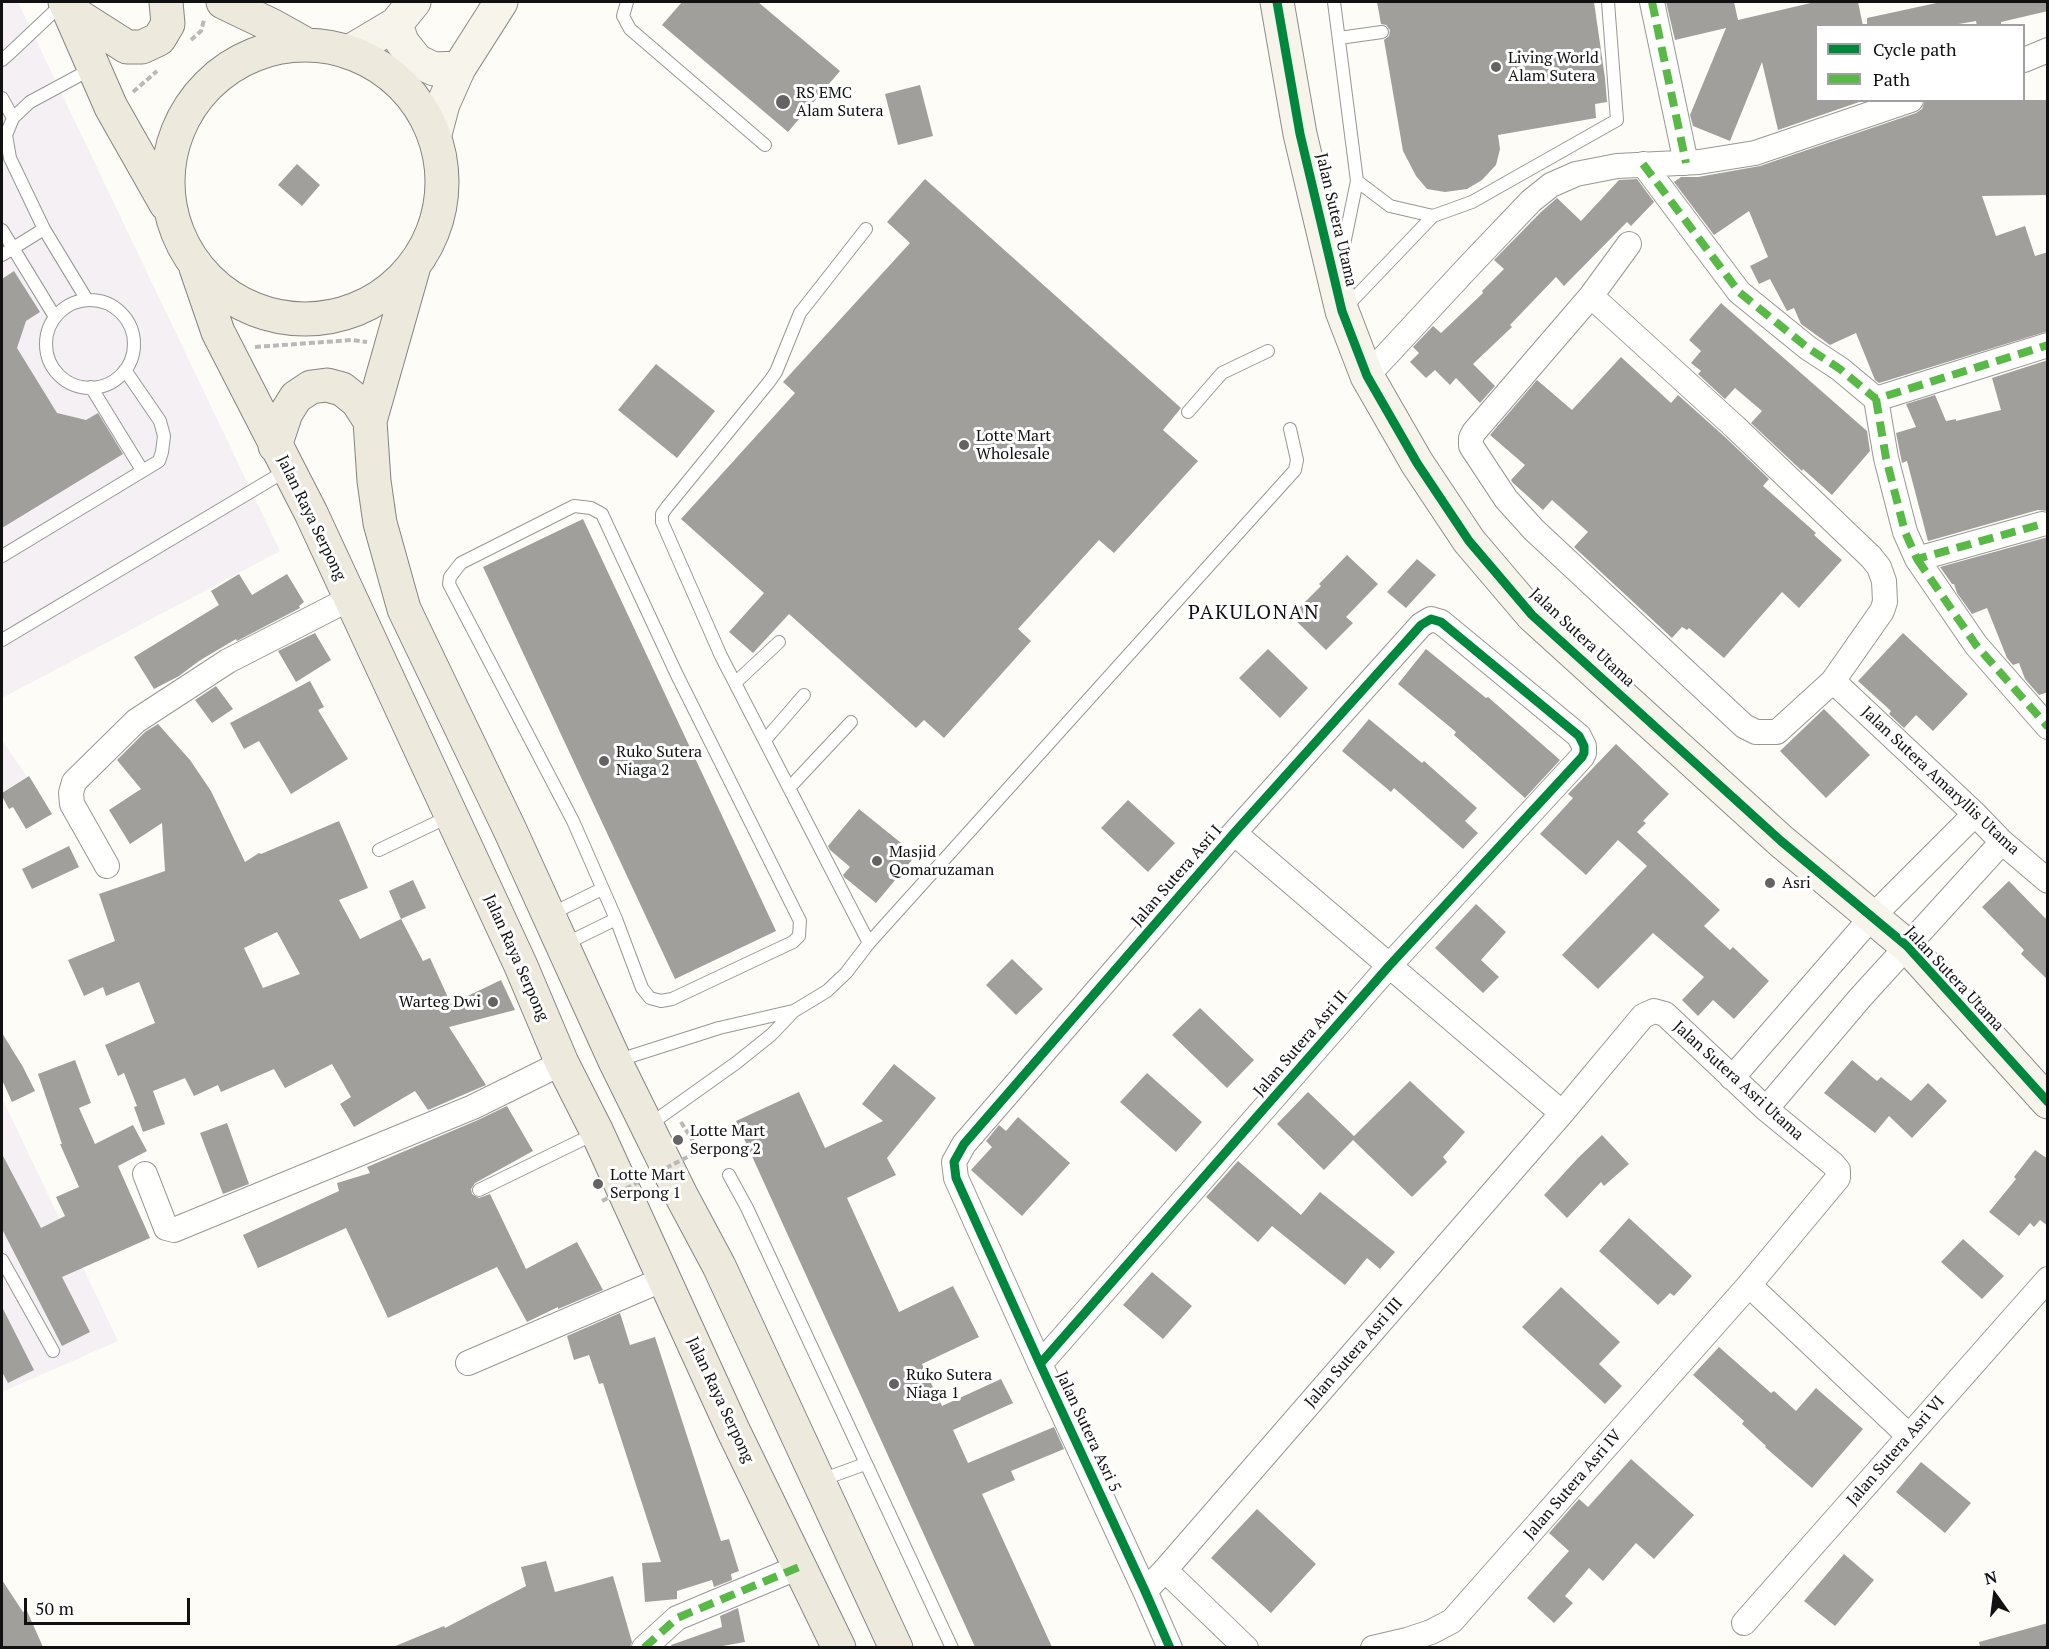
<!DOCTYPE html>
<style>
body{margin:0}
#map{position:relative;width:2049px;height:1649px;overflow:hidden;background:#fdfcf7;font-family:"PT Serif",serif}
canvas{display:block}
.frame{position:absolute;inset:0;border:3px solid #111;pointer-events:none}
.legend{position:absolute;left:1815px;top:24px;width:210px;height:78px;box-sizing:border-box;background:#fff;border:2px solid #a0a0a0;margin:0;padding:8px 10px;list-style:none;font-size:18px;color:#111}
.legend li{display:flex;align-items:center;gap:12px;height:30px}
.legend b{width:30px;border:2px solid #a0a0a0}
.north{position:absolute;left:1965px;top:1565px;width:60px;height:60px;-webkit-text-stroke:4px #fff;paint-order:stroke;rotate:346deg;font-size:16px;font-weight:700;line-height:24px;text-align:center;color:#111}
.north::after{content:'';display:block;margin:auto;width:21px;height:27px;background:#111;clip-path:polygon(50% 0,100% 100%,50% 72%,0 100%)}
.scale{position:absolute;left:24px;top:1598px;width:166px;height:27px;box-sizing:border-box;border:3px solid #111;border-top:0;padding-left:8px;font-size:18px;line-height:21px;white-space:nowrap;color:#111;-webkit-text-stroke:4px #fff;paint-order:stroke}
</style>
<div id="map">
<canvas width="2049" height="1649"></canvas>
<div class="frame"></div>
<ul class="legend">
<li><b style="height:8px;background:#00873e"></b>Cycle path</li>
<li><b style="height:8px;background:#58b947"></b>Path</li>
</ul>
<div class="north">N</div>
<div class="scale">50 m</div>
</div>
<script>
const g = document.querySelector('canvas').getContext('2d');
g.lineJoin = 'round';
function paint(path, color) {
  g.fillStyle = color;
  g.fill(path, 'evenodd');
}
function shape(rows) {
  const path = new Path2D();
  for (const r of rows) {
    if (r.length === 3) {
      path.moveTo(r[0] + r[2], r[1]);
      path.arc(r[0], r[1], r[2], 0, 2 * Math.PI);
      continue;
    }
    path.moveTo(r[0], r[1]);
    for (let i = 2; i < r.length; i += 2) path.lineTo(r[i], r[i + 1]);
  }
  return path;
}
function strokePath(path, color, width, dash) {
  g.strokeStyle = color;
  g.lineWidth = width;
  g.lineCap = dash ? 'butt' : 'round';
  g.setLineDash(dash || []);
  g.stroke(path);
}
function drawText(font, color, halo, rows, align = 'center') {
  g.font = font + ' "PT Serif",serif';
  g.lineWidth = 6;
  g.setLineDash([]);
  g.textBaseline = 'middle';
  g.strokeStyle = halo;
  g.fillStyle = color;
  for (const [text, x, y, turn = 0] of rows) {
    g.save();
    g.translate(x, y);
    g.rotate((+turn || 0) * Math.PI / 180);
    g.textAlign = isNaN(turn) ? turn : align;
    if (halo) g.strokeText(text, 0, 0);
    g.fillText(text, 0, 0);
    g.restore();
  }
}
const industrial = shape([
 [2,2,18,2,280,551,2,698],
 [2,740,27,777,2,792],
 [2,1098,118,1341,2,1392]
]);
const building = shape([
 [682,2,758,2,840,71,788,132,662,25],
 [1377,2,1594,2,1605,78,1607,102,1595,104,1596,118,1498,135,1500,149,1496,165,1482,180,1467,189,1445,192,1427,189,1416,176,1403,151,1384,40,1389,36,1390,30,1386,25,1381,24],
 [1666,2,1734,2,1738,20,1815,2,1858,2,1863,26,1816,26,1816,100,1865,100,1778,130,1762,62,1730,141,1693,126,1690,115,1726,28,1675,40],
 [1941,2,2048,2,2048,11,2001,22,2001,26,1977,26,1976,21,1947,26,1867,26,1867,18],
 [920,85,933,136,898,145,885,94],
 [1925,100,2048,100,2048,195,1982,196,1996,236,2025,226,2035,256,2048,252,2048,331,1879,383,1875,380,1856,333,1830,345,1801,324,1794,308,1787,311,1770,279,1759,284,1750,266,1768,257,1749,211,1714,235,1674,182,1681,177,1698,177,1760,166,1916,113,1922,109],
 [297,164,320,185,302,206,278,185],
 [925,179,1181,408,1163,430,1198,461,1114,553,1099,540,1018,629,1031,641,944,738,924,720,916,728,789,614,753,653,729,632,764,593,681,519,795,393,783,382,910,243,887,222],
 [1637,179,1654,202,1631,226,1627,222,1564,286,1556,277,1510,325,1512,327,1473,364,1495,386,1480,403,1456,378,1450,385,1435,370,1426,378,1410,362,1419,353,1413,347,1433,326,1441,333,1483,293,1482,291,1504,269,1494,260,1541,212,1557,198,1581,221,1619,180],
 [14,271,40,312,26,321,17,348,57,413,86,420,98,413,123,454,2,528,2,279],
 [1721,303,1867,431,1870,451,1832,495,1803,469,1802,471,1751,423,1762,411,1735,388,1725,399,1698,374,1701,371,1691,363,1701,351,1689,340],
 [1621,357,1671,403,1678,395,1725,437,1769,479,1763,486,1816,533,1814,535,1842,560,1799,608,1782,592,1724,658,1689,628,1687,630,1682,627,1672,638,1574,547,1588,532,1552,500,1543,510,1513,483,1511,480,1525,465,1490,435,1537,380,1572,410],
 [2048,360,2048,511,2038,510,1928,541,1907,461,1902,463,1896,433,1916,427,1906,404,1935,395,1946,421,1956,419,1956,421,2001,410,1992,378],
 [656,364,715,411,677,458,618,410],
 [583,519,776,931,675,979,483,567],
 [2048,537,2048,692,2039,695,2025,679,2019,663,2013,665,2007,658,1987,608,1972,614,1957,593,1954,584,1952,584,1940,567],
 [1347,555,1378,584,1346,617,1353,623,1326,650,1291,616,1321,586,1319,584],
 [1417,559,1436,575,1406,608,1387,592],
 [239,574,252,595,287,574,304,602,299,606,300,608,237,641,236,639,199,661,179,676,154,689,134,657,219,605,211,591],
 [315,633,331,660,296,682,278,651],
 [1903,633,1968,694,1933,731,1916,715,1904,728,1889,714,1891,711,1858,681],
 [1268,649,1308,688,1280,718,1239,678],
 [1426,649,1486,698,1488,697,1560,760,1525,798,1454,735,1456,732,1398,684],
 [310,681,324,707,318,710,348,759,291,794,259,741,244,749,230,723],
 [216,686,233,709,212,723,195,700],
 [1824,709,1870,755,1826,798,1780,751],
 [1369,719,1422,763,1424,761,1477,808,1465,821,1478,833,1463,849,1394,788,1391,792,1342,751],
 [158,724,190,760,211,791,245,862,259,853,261,854,339,821,368,888,339,900,360,939,401,919,423,961,430,958,451,1004,501,980,515,1010,449,1027,486,1085,428,1110,415,1091,354,1127,340,1104,351,1097,332,1064,285,1088,274,1069,221,1092,218,1085,194,1096,185,1078,153,1091,165,1124,143,1132,134,1107,137,1106,124,1073,118,1076,105,1045,155,1023,139,982,106,996,103,987,84,996,68,960,115,941,99,894,165,871,162,823,130,844,109,810,141,789,117,760,145,732],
 [277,932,300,974,263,988,244,948],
 [1616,744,1669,794,1643,821,1646,823,1637,832,1720,910,1704,926,1730,950,1733,947,1769,981,1734,1019,1713,1000,1698,1016,1682,1000,1704,977,1653,933,1598,989,1562,955,1647,866,1618,840,1586,875,1540,834,1573,798,1568,794],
 [29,776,52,814,26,829,13,807,9,809,2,796,2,793],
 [1128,800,1175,843,1148,872,1101,828],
 [859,809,916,855,876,903,844,877,843,875,850,867,830,850,828,846],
 [69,846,79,867,32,889,22,869],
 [413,880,426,908,401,919,389,891],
 [2009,881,2048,921,2048,980,2021,954,2024,950,1982,907],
 [1476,904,1506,932,1481,960,1499,977,1483,993,1435,948],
 [1012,959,1043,989,1016,1015,986,985],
 [1200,1008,1254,1060,1227,1088,1172,1035],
 [2,1033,23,1067,35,1091,12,1102,2,1080],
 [75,1060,91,1103,79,1108,95,1144,133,1125,147,1151,118,1166,150,1238,62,1277,90,1332,62,1346,2,1229,2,1154,41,1228,65,1216,56,1197,79,1187,60,1144,62,1144,38,1074],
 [1852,1060,1877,1081,1881,1077,1911,1101,1928,1083,1947,1101,1912,1138,1889,1116,1875,1133,1824,1093],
 [894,1064,936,1098,887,1158,896,1175,847,1198,899,1312,953,1286,979,1337,922,1364,942,1406,1001,1379,1013,1403,953,1430,968,1463,1054,1427,1064,1449,1011,1471,1015,1480,982,1494,1052,1647,975,1647,736,1121,799,1092,825,1148,883,1121,862,1104],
 [1147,1073,1202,1122,1176,1152,1120,1102],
 [1410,1081,1465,1132,1443,1157,1447,1162,1412,1197,1353,1140,1324,1170,1277,1124,1308,1092,1354,1136],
 [507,1106,533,1151,475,1183,471,1189,472,1194,479,1198,490,1194,526,1269,577,1242,603,1290,558,1309,558,1307,527,1322,497,1267,388,1318,346,1228,258,1268,243,1235,339,1191,337,1183,370,1173,367,1167,478,1120],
 [1018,1117,1070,1163,1022,1216,971,1170,992,1147,986,1141,999,1125,1006,1131],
 [227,1123,249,1184,223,1194,200,1133],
 [1602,1135,1629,1164,1604,1186,1601,1182,1567,1218,1544,1195,1578,1158],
 [2035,1150,2048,1159,2048,1226,2040,1220,2034,1227,2030,1223,2019,1236,1989,1212,2016,1179,2014,1177],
 [1238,1161,1301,1215,1320,1192,1395,1252,1380,1269,1367,1258,1345,1285,1272,1226,1258,1242,1206,1197],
 [1629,1218,1692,1276,1674,1296,1670,1293,1658,1305,1599,1251],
 [1963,1239,2004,1276,1982,1299,1941,1262],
 [1152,1272,1192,1306,1163,1339,1123,1305],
 [1561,1287,1620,1342,1599,1364,1622,1386,1605,1404,1522,1327],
 [2,1307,34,1370,8,1383,2,1372],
 [620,1313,630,1345,655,1337,721,1541,729,1539,739,1571,731,1574,732,1580,714,1587,712,1580,677,1591,677,1599,645,1602,642,1563,661,1562,603,1383,599,1384,589,1355,574,1360,567,1336],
 [1719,1347,1771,1393,1774,1391,1796,1411,1816,1388,1863,1429,1812,1488,1765,1447,1766,1446,1742,1424,1744,1421,1693,1375],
 [1631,1459,1694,1515,1654,1559,1636,1543,1603,1581,1589,1568,1565,1596,1573,1603,1554,1623,1527,1598,1569,1551,1549,1533,1579,1499,1588,1507],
 [1921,1462,1971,1503,1945,1533,1896,1492],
 [1257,1509,1316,1564,1271,1613,1211,1558],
 [1844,1554,1874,1580,1835,1626,1804,1601],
 [546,1561,555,1592,613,1576,632,1642,630,1647,393,1647,444,1626,445,1628,526,1586,521,1567],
 [2,1580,23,1612,27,1611,43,1647,2,1647],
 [738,1608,745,1642,717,1647,672,1647,671,1645,722,1627,720,1616],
 [2048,1623,2048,1647,1980,1647,1979,1642]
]);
const path = shape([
 [191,40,201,31,204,20],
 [133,92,157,71],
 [255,347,352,340,367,342],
 [681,1122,699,1151]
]);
const lane = shape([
 [627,2,623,16,630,29,765,145],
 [1334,2,1357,181,1343,249,1335,258],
 [1339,38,1382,32],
 [2,60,9,54,62,4],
 [2,98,13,118],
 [1357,181,1390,206,1433,216,1472,202,1617,120,1608,2],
 [866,229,800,313,776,372,769,382,667,507,662,514,662,522,721,656,869,943],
 [2,230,55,317],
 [2,255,44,229],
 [87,300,44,229,10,158,6,135,13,118,30,102,93,68],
 [90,344,44],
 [1345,308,1433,216],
 [91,387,142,470],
 [1188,412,1222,373,1268,351],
 [574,506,591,508,602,514,677,675,800,921,799,936,793,942,672,999,661,1001,650,998,642,988,616,919,573,821,449,584,450,577,461,563,574,506],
 [2,556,159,461,162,452,164,436,160,421,125,370],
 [2,640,287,470],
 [735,683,779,642],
 [765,740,804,695],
 [789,788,851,722],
 [379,850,450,816],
 [549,915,602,889],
 [563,945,616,919],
 [616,1061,719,1028,793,1011],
 [649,1125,736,1063,771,1035,794,1011,827,991,846,973,869,943,1295,470,1297,460,1290,429],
 [729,1175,747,1208,952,1648],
 [479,1190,596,1133],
 [2,1260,53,1351],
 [821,1480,865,1464]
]);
const street = shape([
 [1652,2,1686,163],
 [2024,60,2048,50],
 [1643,164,1739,292,1808,348,1840,369,1876,399,2048,345],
 [1591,296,1735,427,1871,557,1879,567,1884,581,1885,602,1882,611,1833,681,1777,732,1756,732,1744,726,1534,530,1506,499,1471,446,1471,438,1474,432,1591,296,1629,244],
 [1367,376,1470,265,1531,201,1551,185,1576,174,1617,166,1699,162,1755,153,1911,100],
 [1876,399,1886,458,1905,532,1917,559,2042,524],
 [1917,559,1976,645,2048,727],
 [1833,681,1975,814,2002,842,2048,881],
 [1234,833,1562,1113],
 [107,866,72,804,71,793,74,782,136,721,228,661,351,598],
 [1732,1078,1871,918,1975,814],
 [1766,1109,1860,998,2002,842],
 [145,1174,166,1228,174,1230,473,1107,562,1063],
 [1749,1285,1909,1436],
 [468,1363,664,1279],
 [1040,1364,1389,966,1582,757,1584,753,1584,746,1579,736,1441,622,1431,619,1421,625,1234,833,964,1144,954,1162,956,1178,1040,1364,1145,1591,1170,1648],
 [1165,1570,1246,1648],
 [1145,1591,1165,1570,1562,1113,1643,1016,1654,1011,1665,1014,1766,1109,1833,1164,1838,1170,1838,1178,1749,1285,1452,1621,1431,1632,1407,1640,1373,1648],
 [1744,1623,2048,1279],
 [644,1648,677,1618,799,1567]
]);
const secondary = shape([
 [1277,2,1300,134,1342,311,1367,376,1417,463,1469,541,1532,615,1781,841,1907,946,2048,1102],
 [396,24,402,42,417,61,434,69,459,68],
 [349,52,396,24,414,2],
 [435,134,443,104,459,68,501,2]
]);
const primary = shape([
 [65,2,111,107,166,204],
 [223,2,273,26,307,45],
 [69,10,127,47,142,47,159,39,168,24,166,2],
 [305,182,137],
 [414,266,370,421,374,481,380,523,404,609,510,830,615,1061,681,1195,719,1266,896,1648],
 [196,268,218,332,311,513,521,966,562,1063,597,1132,733,1430,839,1648],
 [275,446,286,413,296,397,311,387,327,385,342,389,357,401,370,421]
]);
const pathBridge = shape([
 [602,1201,699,1151]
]);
const quiet = shape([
 [1652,2,1686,163],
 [1643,164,1739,292,1808,348,1840,369,1876,399,2048,345],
 [1876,399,1886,458,1905,532,1917,559,2042,524],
 [1917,559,1976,645,2048,727],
 [644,1648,677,1618,799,1567]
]);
const cycleway = shape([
 [1277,2,1300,134,1342,311,1367,376,1417,463,1469,541,1532,615,1781,841,1907,946,2048,1102],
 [1040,1364,1389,966,1582,757,1584,753,1584,746,1579,736,1441,622,1431,619,1421,625,1234,833,964,1144,954,1162,956,1178,1040,1364,1145,1591,1170,1648]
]);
const markers = [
 [1496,67,6,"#646362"],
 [783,102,8,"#646362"],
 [964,445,6,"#646362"],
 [604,761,6,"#646362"],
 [877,861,6,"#646362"],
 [1770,883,6,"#646362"],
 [493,1002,6,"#646362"],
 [678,1140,6,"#646362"],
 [598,1184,6,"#646362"],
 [894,1384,6,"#646362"]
];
const poiNames = [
 ["Living World",1508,58],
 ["Alam Sutera",1508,76],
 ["RS EMC",796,93],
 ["Alam Sutera",796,111],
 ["Lotte Mart",976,436],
 ["Wholesale",976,454],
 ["Ruko Sutera",616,752],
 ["Niaga 2",616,770],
 ["Masjid",889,852],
 ["Qomaruzaman",889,870],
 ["Asri",1782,883],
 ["Warteg Dwi",481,1002,"right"],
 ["Lotte Mart",690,1131],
 ["Serpong 2",690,1149],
 ["Lotte Mart",610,1175],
 ["Serpong 1",610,1193],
 ["Ruko Sutera",906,1375],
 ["Niaga 1",906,1393]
];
const streetNames = [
 ["Jalan Sutera Utama",1336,220,77],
 ["Jalan Raya Serpong",311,518,64],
 ["Jalan Sutera Utama",1582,638,43],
 ["Jalan Sutera Amaryllis Utama",1940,781,43],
 ["Jalan Sutera Asri I",1177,876,-49],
 ["Jalan Raya Serpong",516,958,66],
 ["Jalan Sutera Utama",1954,979,47],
 ["Jalan Sutera Asri II",1301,1044,-49],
 ["Jalan Sutera Asri Utama",1738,1081,42],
 ["Jalan Sutera Asri III",1354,1353,-49],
 ["Jalan Raya Serpong",720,1400,65],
 ["Jalan Sutera Asri 5",1088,1432,65],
 ["Jalan Sutera Asri VI",1896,1451,-49],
 ["Jalan Sutera Asri IV",1573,1485,-49]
];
const quarterNames = [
 ["PAKULONAN",1254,613]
];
paint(industrial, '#f5f0f3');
paint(building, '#a19f9c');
strokePath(lane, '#979795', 14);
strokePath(street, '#979795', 26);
strokePath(secondary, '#8e8d8b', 35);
strokePath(primary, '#858482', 35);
strokePath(path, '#b9b9b8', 4, [6, 3]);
strokePath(lane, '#fffffe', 12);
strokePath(street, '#fffffe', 24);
strokePath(secondary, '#f6f4eb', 33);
strokePath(primary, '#ede9dc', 33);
strokePath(pathBridge, '#b9b9b8', 4, [6, 3]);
strokePath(quiet, '#58b947', 8, [15, 8]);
strokePath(cycleway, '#00873e', 9);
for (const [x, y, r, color] of markers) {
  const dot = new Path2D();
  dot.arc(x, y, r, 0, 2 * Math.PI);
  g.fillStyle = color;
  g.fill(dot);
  strokePath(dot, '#fff', 2);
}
drawText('16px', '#111', '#fff', poiNames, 'left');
drawText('16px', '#111', '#fff', streetNames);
g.letterSpacing = '1.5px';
drawText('20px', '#111', '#fff', quarterNames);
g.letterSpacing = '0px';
</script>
